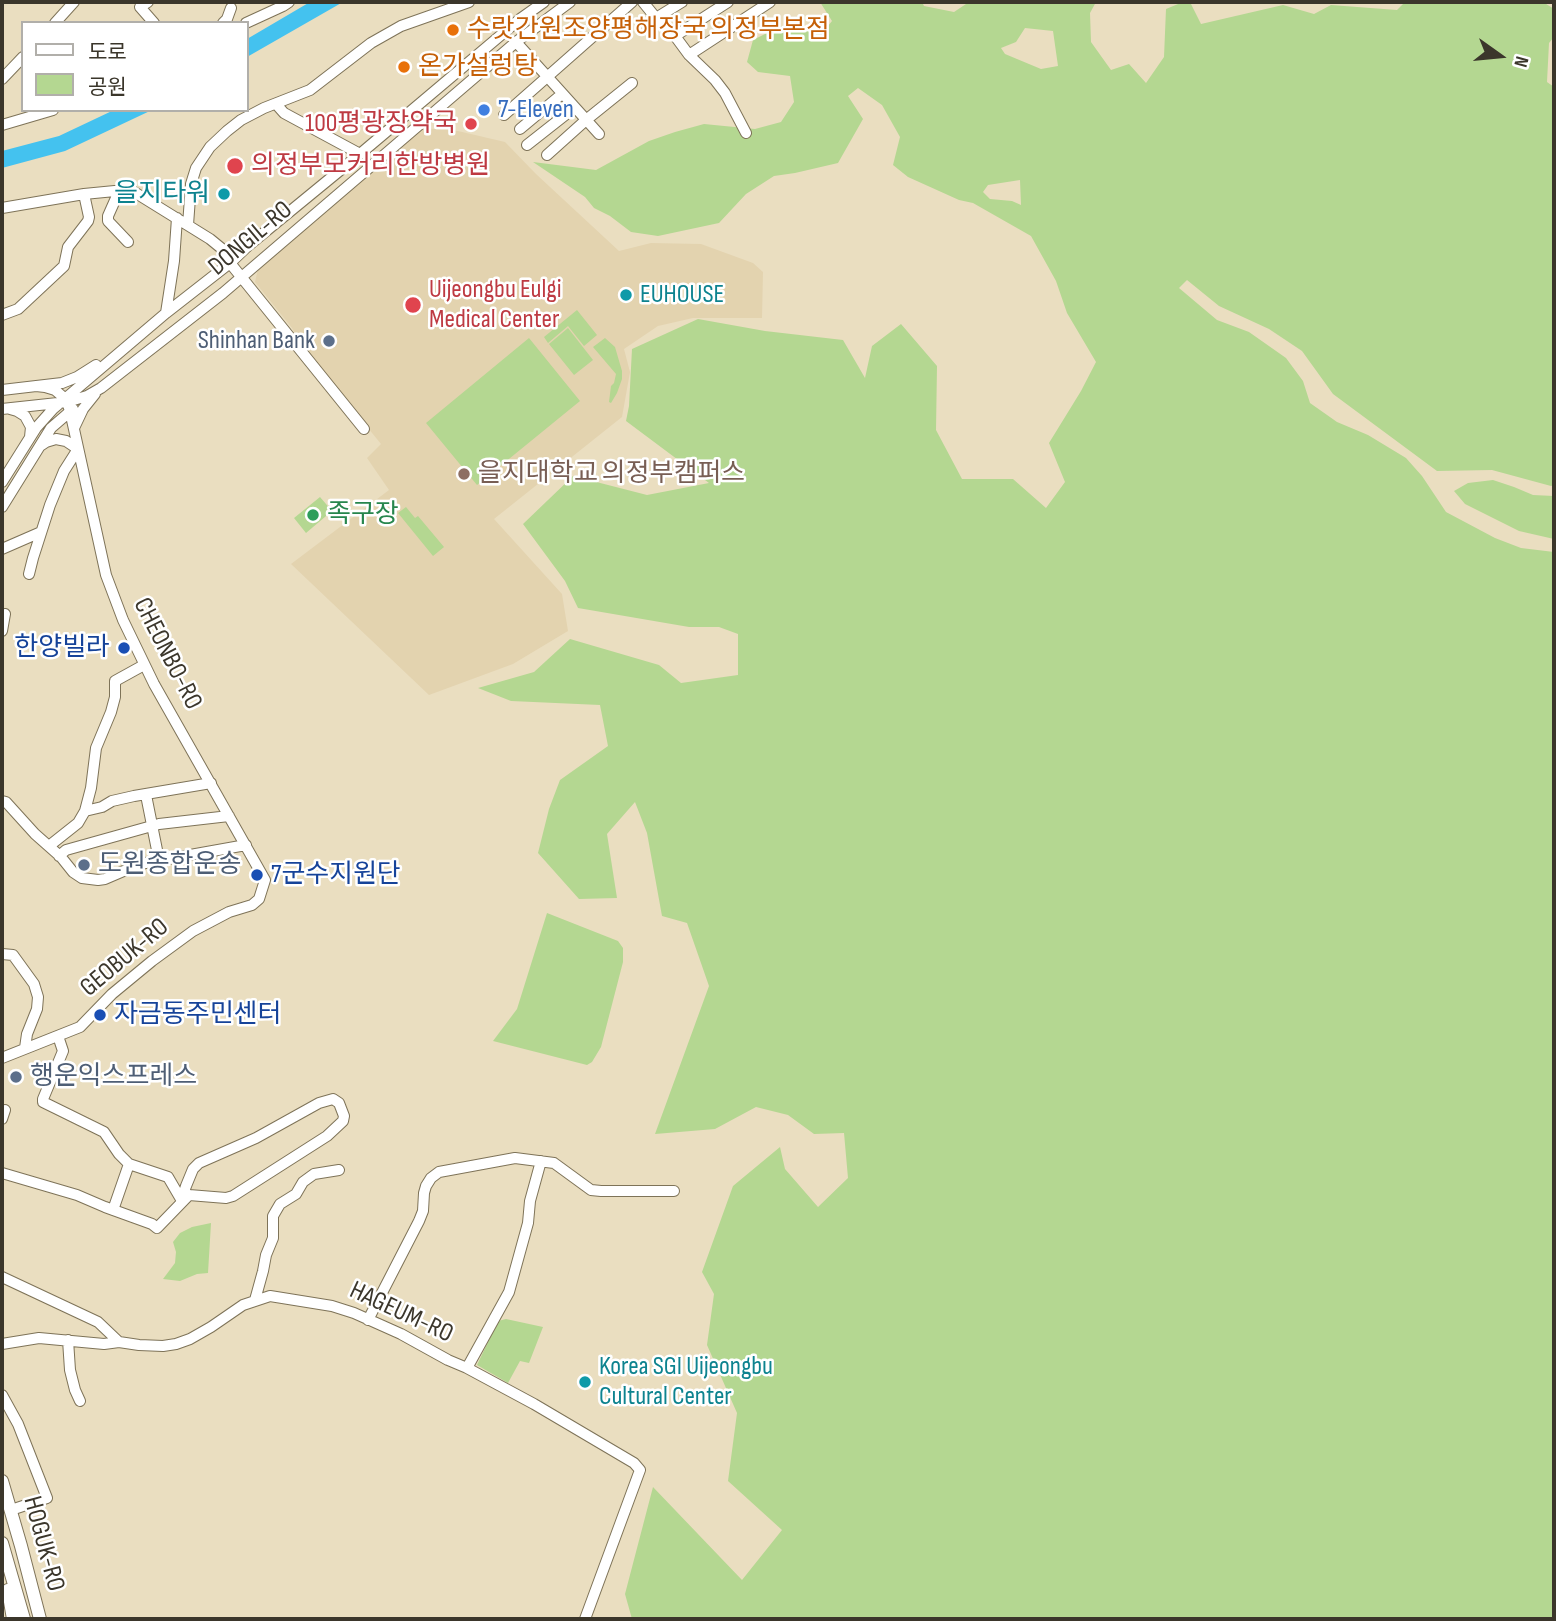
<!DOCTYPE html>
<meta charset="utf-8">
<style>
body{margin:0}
#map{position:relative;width:1556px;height:1621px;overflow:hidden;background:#eadec0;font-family:"Sofia Sans Condensed","Noto Sans KR",sans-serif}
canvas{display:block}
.frame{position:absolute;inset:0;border:4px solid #3b362b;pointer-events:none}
.legend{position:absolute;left:21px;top:21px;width:228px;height:91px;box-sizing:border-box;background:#fff;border:2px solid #b1afaa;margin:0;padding:9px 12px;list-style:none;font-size:21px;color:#3b362b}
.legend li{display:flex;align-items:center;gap:14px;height:35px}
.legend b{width:35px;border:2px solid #b1afaa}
.north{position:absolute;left:1465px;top:21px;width:70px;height:70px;-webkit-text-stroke:5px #fff;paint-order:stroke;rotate:105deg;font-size:19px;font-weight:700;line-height:28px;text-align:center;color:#3b362b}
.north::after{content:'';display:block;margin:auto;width:24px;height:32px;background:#3b362b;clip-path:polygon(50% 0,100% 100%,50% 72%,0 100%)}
</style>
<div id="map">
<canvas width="1556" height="1621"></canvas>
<div class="frame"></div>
<ul class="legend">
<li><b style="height:9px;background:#fff"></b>도로</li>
<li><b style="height:19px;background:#b4d791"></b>공원</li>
</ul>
<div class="north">N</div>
</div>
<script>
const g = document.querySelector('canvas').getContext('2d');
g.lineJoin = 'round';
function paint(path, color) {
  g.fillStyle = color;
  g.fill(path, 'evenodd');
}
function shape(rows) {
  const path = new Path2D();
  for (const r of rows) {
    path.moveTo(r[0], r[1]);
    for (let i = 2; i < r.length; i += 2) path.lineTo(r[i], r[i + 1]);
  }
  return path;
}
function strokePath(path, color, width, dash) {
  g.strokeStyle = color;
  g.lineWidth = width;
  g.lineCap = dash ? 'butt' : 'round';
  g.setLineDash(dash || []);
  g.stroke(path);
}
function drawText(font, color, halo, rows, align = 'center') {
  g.font = font + ' "Sofia Sans Condensed","Noto Sans KR",sans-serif';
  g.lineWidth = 5;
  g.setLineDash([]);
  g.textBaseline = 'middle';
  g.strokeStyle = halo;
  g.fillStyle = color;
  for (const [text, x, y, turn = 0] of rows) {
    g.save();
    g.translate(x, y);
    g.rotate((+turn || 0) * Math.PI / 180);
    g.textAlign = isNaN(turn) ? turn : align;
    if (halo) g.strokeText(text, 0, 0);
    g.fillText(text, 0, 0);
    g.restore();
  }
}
const built = shape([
 [423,128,458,131,505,142,536,174,619,251,651,243,701,244,753,263,763,272,762,318,693,318,658,326,624,349,630,372,622,417,494,519,562,594,568,631,513,664,429,695,291,564,389,490,367,458,381,444,303,348,292,328,255,282,259,265]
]);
const green = shape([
 [820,2,922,2,924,6,954,12,969,2,1096,2,1090,13,1091,42,1111,70,1129,64,1146,83,1164,57,1166,9,1183,2,1190,2,1201,24,1283,5,1314,14,1331,5,1397,10,1405,2,1543,2,1554,9,1554,37,1549,43,1547,82,1554,87,1554,485,1551,486,1492,470,1437,471,1333,394,1302,351,1269,329,1219,306,1187,280,1179,288,1217,320,1249,332,1286,358,1303,381,1310,403,1337,422,1368,435,1406,458,1422,476,1446,512,1495,538,1521,548,1554,552,1554,1619,632,1619,625,1594,653,1487,742,1580,782,1530,728,1481,737,1413,707,1345,714,1294,702,1272,733,1186,780,1147,785,1169,818,1207,848,1178,844,1133,814,1134,788,1115,756,1107,715,1129,655,1134,709,986,687,923,662,916,647,833,635,802,607,834,617,898,579,899,538,853,549,809,560,780,608,746,600,705,511,701,478,688,534,672,570,639,659,665,681,683,738,675,738,634,719,627,689,627,578,608,565,581,523,524,573,476,647,495,709,483,626,421,629,406,632,349,698,319,765,331,843,340,865,378,872,346,901,324,937,366,936,430,962,479,1013,479,1046,508,1065,482,1049,443,1081,391,1096,362,1067,313,1056,281,1031,236,973,203,959,200,908,177,893,165,900,137,882,105,858,88,848,96,863,119,838,163,795,173,774,176,746,194,719,223,658,236,631,232,610,216,594,208,585,197,533,162,596,170,649,141,675,132,704,124,755,129,781,122,794,102,790,76,758,72,747,62,753,40,781,26,823,32,832,21],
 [1025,28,1053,31,1058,66,1041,69,1005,54,1001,48,1016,42],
 [1020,180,1021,205,1012,201,990,199,983,192,988,185],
 [577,310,597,335,584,346,568,326,548,343,544,337],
 [568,328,593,360,574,375,549,344],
 [529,338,580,401,477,485,426,423],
 [605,338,615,347,622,371,622,379,617,393,611,403,609,402,611,386,614,383,616,374,593,347],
 [1493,480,1514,487,1533,495,1554,496,1554,539,1519,531,1465,504,1454,491,1468,483],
 [320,497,332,511,306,533,294,518],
 [406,507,415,518,418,516,444,547,433,556,398,513],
 [547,913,618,941,623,948,623,962,601,1047,592,1062,587,1065,493,1041,517,1009],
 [211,1223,208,1273,197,1274,180,1281,163,1279,175,1263,176,1252,173,1242,180,1233,192,1227],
 [506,1319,543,1327,529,1363,520,1361,508,1383,477,1365,498,1321]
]);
const water = shape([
 [310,2,343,2,247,57,247,39],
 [114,110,152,110,65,151,2,168,2,151,59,136]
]);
const minor = shape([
 [148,2,140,7,154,23],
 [643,2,656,18,675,36,689,55,715,80,725,93,746,133],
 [656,18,682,2],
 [55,23,74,2],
 [223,23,227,19,231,8],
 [246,23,283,6,289,2],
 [675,36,728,2],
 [516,42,599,134],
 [689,55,770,2],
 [2,79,23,57],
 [276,104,284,113,360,154],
 [504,115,632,2],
 [2,125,53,110],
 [520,129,562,94],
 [527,145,574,108],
 [547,155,586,120,632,83],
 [117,191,116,198,108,216,108,221,128,242],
 [2,208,84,194,125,190,131,190,139,195,210,239,221,248,230,263,364,429],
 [188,225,191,184,196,168,210,147,227,131,241,120,264,108,310,90,371,43,401,26,469,2],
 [166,313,174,261,177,218],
 [2,315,18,309,64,266,68,247,88,221,89,217,84,194],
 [2,390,62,383,77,377,96,365],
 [2,409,67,402,87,396,101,388,223,293,516,42,570,2],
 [10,409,17,411,25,416,31,427,30,437],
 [74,428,83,409,95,394],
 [2,482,36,428,53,409,166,313,230,263,249,245,360,154,520,19,544,2],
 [2,507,51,428,73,409],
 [2,549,41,532],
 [29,574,33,558,50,505,64,471,78,449,66,441,56,439,46,442,40,446],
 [2,631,5,614],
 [146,795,159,860],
 [2,801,6,802,35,834,61,857,73,872,82,878,98,880,105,879,140,864,246,845],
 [85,811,102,807,112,801,134,796,211,783],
 [49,846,78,823,85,811,91,788,96,748,111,712,115,697,115,681,144,665],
 [59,856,66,850,159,824,229,816],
 [2,954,13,955,34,984,38,997,37,1009,27,1034,25,1048],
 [58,1036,63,1051,43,1099,43,1102,104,1132,119,1154,129,1164,168,1177,182,1201],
 [2,1058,80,1027,112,994,152,961,193,931,229,912,252,905,259,899,265,880,154,684,123,620,106,575,70,411,67,402,62,396,55,390,45,387,36,386],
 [2,1119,5,1110],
 [2,1173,77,1195,105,1207,152,1224,157,1228,189,1195,226,1198,233,1196,327,1136,343,1121,344,1116,339,1103,333,1099,319,1103,256,1138,199,1163,193,1169,186,1186,184,1192,189,1195],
 [113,1210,129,1164],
 [2,1277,98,1322,119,1342],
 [255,1300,263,1271,266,1255,273,1238,273,1216,280,1204,296,1194,303,1182,314,1174,339,1170],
 [368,1320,419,1221,423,1211,424,1193,426,1186,431,1178,439,1172,515,1158,554,1163,591,1190,601,1191,674,1191],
 [68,1340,70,1370,75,1390,80,1401],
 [2,1344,39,1338,104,1344,119,1342,139,1345,163,1346,176,1344,190,1339,211,1327,243,1305,270,1296,332,1306,354,1313,401,1334,448,1360,467,1368,534,1404,634,1463,640,1470,585,1619],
 [467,1368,509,1292,528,1223,530,1201,541,1161],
 [2,1395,18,1424,47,1498,11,1510]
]);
const major = shape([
 [2,1481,21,1546,40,1619],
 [2,1543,24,1619],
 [8,1590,13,1619]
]);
const markers = [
 [453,30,7,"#e8710a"],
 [404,67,7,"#e8710a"],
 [484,110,7,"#3f7fe0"],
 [471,124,7,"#e0444e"],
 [235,166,9,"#e0444e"],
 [224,194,7,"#0f9aa8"],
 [626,295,7,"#0f9aa8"],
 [413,305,9,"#e0444e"],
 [329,341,7,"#5c6f8a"],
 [464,474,7,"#8d6e63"],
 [313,515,7,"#2e9e5b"],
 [124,648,7,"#1a4fb4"],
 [84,865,7,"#5c6f8a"],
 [257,875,7,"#1a4fb4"],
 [100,1015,7,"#1a4fb4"],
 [16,1077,7,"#5c6f8a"],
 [585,1382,7,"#0f9aa8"]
];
const foodNames = [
 ["수랏간원조양평해장국 의정부본점",467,30],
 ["온가설렁탕",418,67]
];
const shopNames = [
 ["7-Eleven",498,110]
];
const healthNames = [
 ["100평광장약국",457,124,"right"],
 ["의정부모커리한방병원",251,166],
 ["Uijeongbu Eulgi",429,290],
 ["Medical Center",429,320]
];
const cultureNames = [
 ["을지타워",210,194,"right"],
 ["EUHOUSE",640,295],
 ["Korea SGI Uijeongbu",599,1367],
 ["Cultural Center",599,1397]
];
const streetNames = [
 ["DONGIL-RO",251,239,-40],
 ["CHEONBO-RO",167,654,63],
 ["GEOBUK-RO",125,958,-40],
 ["HAGEUM-RO",401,1313,25],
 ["HOGUK-RO",43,1544,75]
];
const serviceNames = [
 ["Shinhan Bank",315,341,"right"],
 ["도원종합운송",98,865],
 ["행운익스프레스",30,1077]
];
const educationNames = [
 ["을지대학교 의정부캠퍼스",478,474]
];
const leisureNames = [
 ["족구장",327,515]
];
const transitNames = [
 ["한양빌라",110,648,"right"],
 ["7군수지원단",271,875],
 ["자금동주민센터",114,1015]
];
paint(built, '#e3d3af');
paint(green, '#b4d791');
paint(water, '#44c2ef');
strokePath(minor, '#7e7358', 12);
strokePath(major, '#7e7358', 14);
strokePath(minor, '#fff', 10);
strokePath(major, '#fff', 12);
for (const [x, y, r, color] of markers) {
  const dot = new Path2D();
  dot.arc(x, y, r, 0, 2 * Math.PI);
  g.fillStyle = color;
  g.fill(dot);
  strokePath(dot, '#fff', 2.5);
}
drawText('26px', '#c56008', '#fff', foodNames, 'left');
drawText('26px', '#366cbe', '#fff', shopNames, 'left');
drawText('26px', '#be3a42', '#fff', healthNames, 'left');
drawText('26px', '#0d838f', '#fff', cultureNames, 'left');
drawText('26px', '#3b362b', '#fff', streetNames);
drawText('26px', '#4e5e75', '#fff', serviceNames, 'left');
drawText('26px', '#785e54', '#fff', educationNames, 'left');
drawText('26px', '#27864d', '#fff', leisureNames, 'left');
drawText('26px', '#164399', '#fff', transitNames, 'left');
</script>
